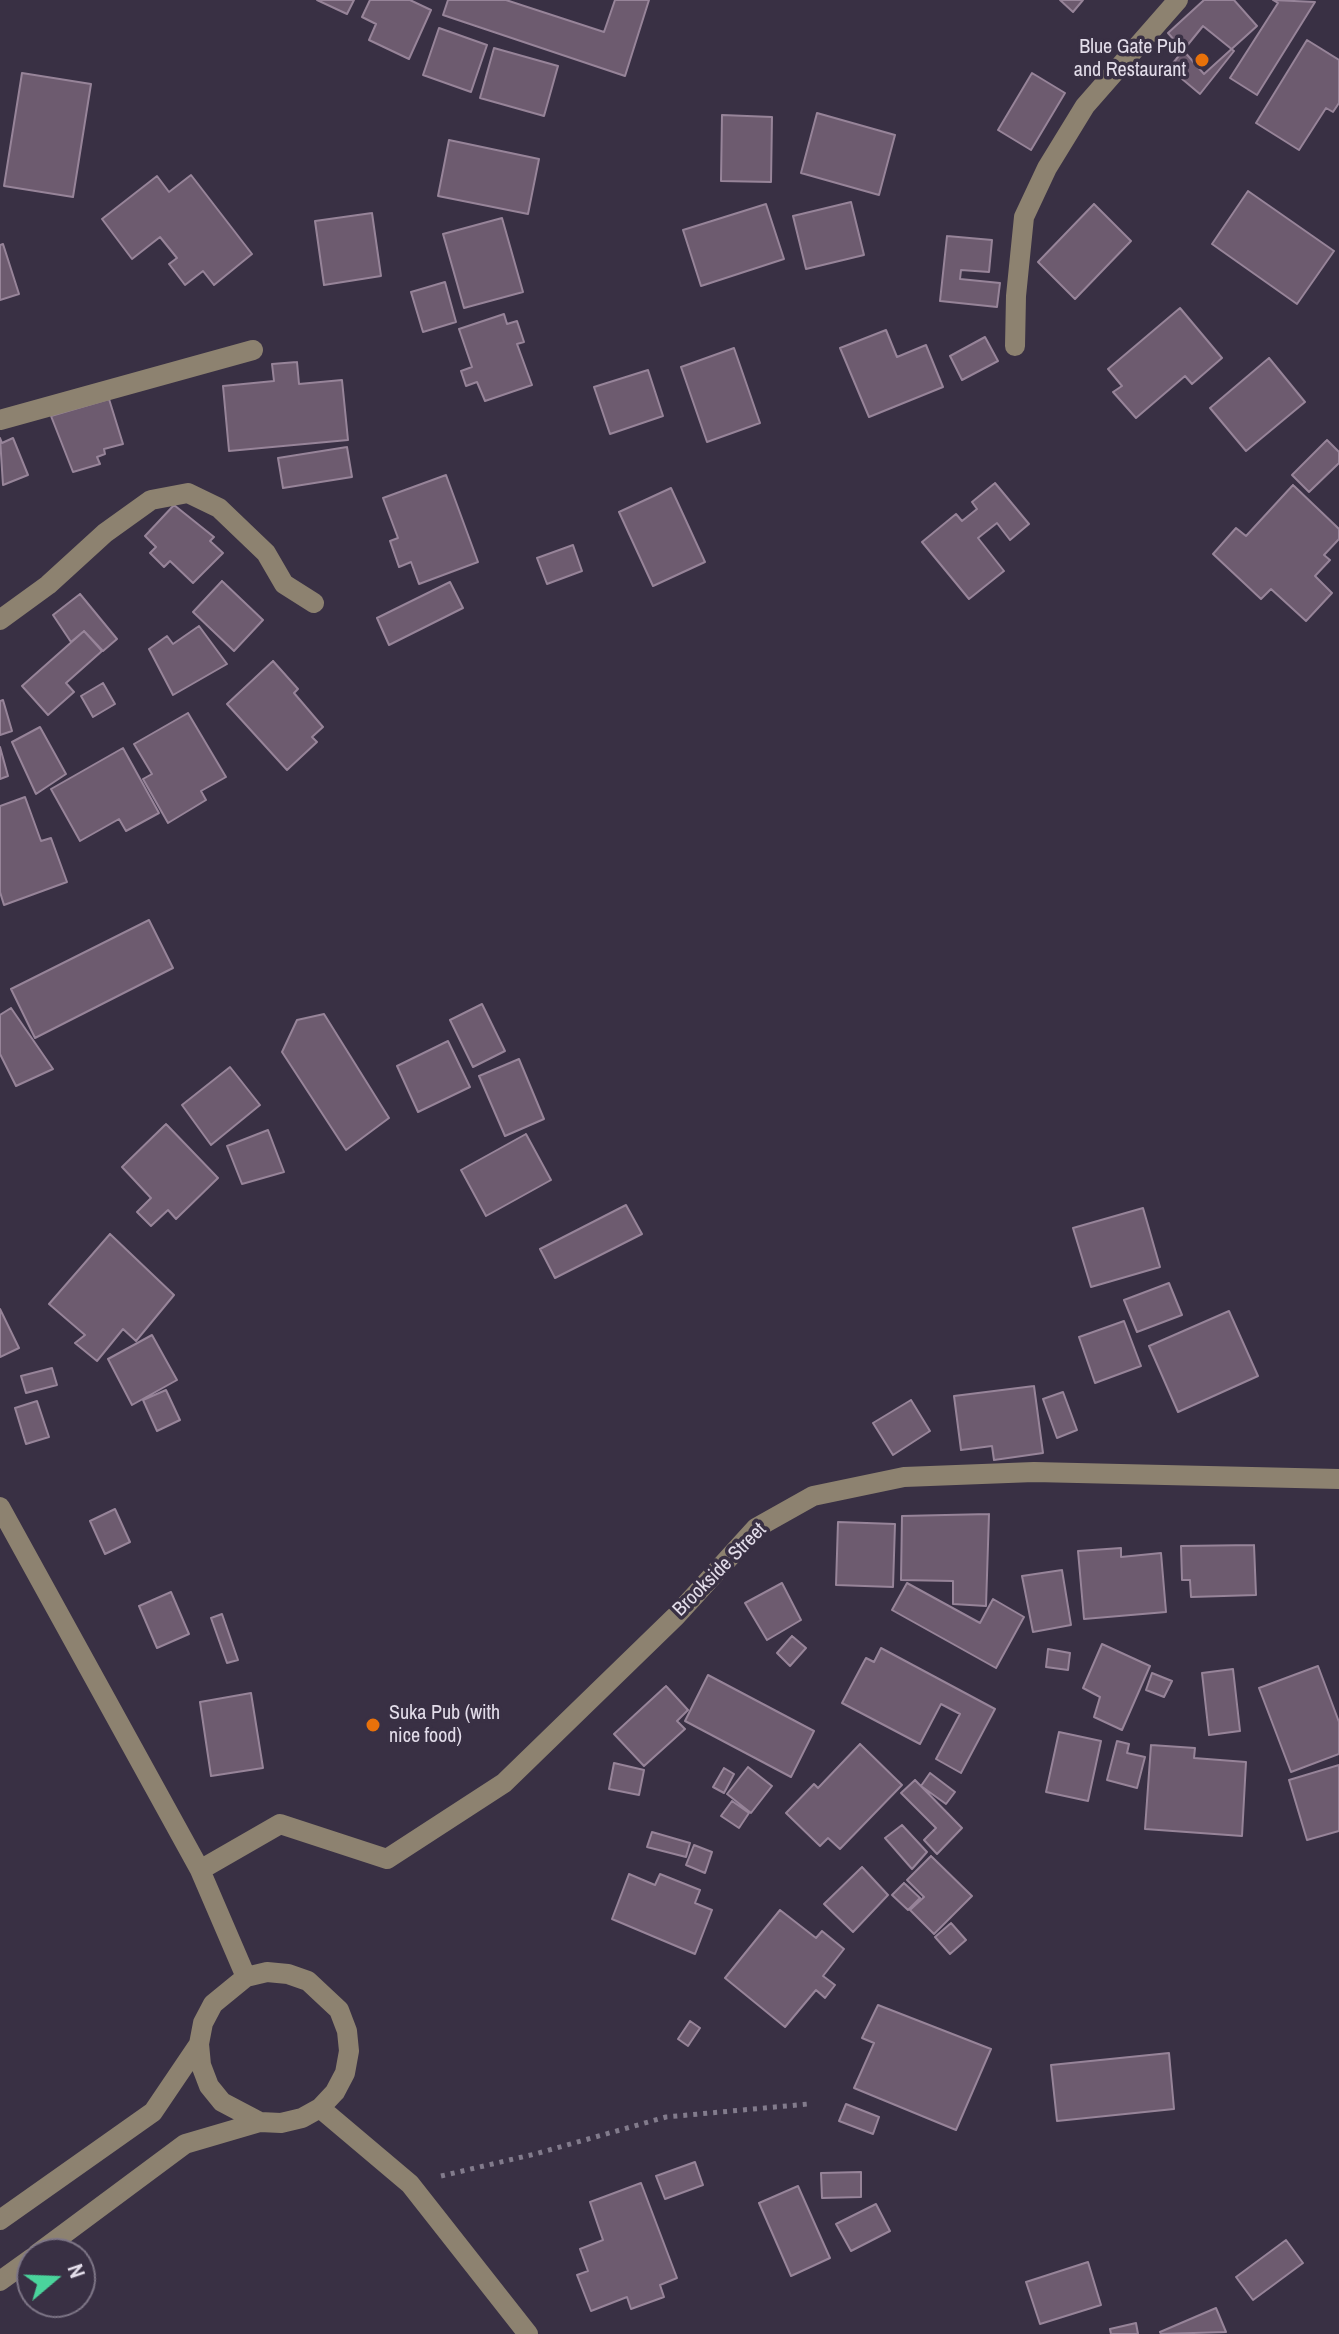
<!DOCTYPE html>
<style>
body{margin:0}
#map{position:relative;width:1339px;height:2334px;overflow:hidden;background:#393044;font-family:"Archivo Narrow",sans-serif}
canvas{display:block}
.north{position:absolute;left:16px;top:2238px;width:80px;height:80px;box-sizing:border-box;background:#393044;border:2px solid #7d7586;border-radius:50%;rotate:71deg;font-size:22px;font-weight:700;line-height:32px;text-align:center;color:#e3ddea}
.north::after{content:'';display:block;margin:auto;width:28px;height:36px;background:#4ad49c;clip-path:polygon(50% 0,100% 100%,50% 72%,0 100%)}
</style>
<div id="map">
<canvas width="1339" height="2334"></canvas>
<div class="north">N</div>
</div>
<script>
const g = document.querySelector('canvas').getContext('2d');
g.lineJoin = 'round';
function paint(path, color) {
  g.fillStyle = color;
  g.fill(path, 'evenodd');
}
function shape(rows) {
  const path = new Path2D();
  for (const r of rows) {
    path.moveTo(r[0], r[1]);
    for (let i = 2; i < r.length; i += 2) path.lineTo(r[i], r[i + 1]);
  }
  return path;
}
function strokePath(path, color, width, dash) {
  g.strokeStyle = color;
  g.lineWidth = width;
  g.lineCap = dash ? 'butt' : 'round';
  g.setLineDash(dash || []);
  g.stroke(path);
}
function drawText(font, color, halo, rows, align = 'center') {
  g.font = font + ' "Archivo Narrow",sans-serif';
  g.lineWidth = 7;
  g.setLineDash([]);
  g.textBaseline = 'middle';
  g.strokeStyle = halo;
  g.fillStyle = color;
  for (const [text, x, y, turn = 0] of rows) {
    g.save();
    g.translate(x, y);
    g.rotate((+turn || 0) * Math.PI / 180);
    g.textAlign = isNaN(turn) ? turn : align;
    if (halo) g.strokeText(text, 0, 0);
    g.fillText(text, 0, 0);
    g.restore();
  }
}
const building = shape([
 [317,0,354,0,347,14,317,0],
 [370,0,410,0,431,10,409,59,369,40,376,24,362,17,370,0],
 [448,0,506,0,604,32,615,0,649,0,625,76,443,15,448,0],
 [1060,0,1083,0,1073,12,1060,0],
 [1204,0,1234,0,1257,26,1204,74,1168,33,1204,0],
 [1273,0,1315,2,1257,95,1230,78,1278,3,1273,0],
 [1203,26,1234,51,1200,94,1169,68,1203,26],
 [439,28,487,45,471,92,423,75,439,28],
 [1307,40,1339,60,1339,103,1333,112,1326,108,1299,150,1256,123,1307,40],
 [494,48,558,66,544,116,480,98,494,48],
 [22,73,91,84,73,197,4,186,22,73],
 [1032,73,1065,93,1031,150,998,130,1032,73],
 [817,113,895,135,879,195,801,173,817,113],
 [722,115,772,117,771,182,721,181,722,115],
 [449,140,539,159,528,214,438,196,449,140],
 [191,175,252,254,214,285,203,271,185,285,169,264,177,258,160,237,132,259,102,219,157,176,169,192,191,175],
 [1248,191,1334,251,1297,304,1212,244,1248,191],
 [851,202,864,255,806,269,793,216,851,202],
 [766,204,784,259,701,286,683,230,766,204],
 [1094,204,1131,241,1075,299,1038,262,1094,204],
 [372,213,381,276,324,285,315,221,372,213],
 [502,218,523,292,464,308,443,234,502,218],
 [947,236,992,240,989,272,961,270,960,279,1000,283,997,307,940,301,947,236],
 [3,244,19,294,0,300,0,245,3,244],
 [445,282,456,322,423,332,411,292,445,282],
 [1180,308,1222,358,1192,384,1185,376,1136,418,1113,392,1122,386,1108,369,1180,308],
 [504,314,507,324,517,321,524,342,517,344,532,385,485,401,477,382,466,386,461,371,472,367,459,329,504,314],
 [886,330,897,357,926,345,943,387,869,417,840,348,886,330],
 [985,337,998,361,962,380,950,356,985,337],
 [734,348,760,423,707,442,681,367,734,348],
 [1269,358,1305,402,1246,451,1210,408,1269,358],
 [297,362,299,384,342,380,348,440,229,451,223,386,274,381,272,364,297,362],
 [648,370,663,416,610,434,594,387,648,370],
 [109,399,123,444,104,449,105,454,97,457,100,464,73,472,51,416,109,399],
 [0,438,2,443,13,438,28,475,3,485,0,438],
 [1327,440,1339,452,1339,463,1309,492,1292,475,1327,440],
 [347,447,352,477,283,488,278,458,347,447],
 [446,475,478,562,419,584,411,562,399,567,390,541,398,538,383,498,446,475],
 [995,483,1029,524,1010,540,997,523,978,538,1004,571,969,599,922,542,956,514,962,521,977,509,972,502,995,483],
 [1293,485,1339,529,1339,539,1324,555,1330,560,1315,576,1332,593,1306,621,1271,589,1261,599,1213,554,1236,528,1246,536,1293,485],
 [671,488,705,562,653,586,619,512,671,488],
 [174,505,214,537,210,541,223,553,193,583,170,561,164,567,150,553,156,547,145,536,174,505],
 [573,545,582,571,547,584,537,558,573,545],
 [222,581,263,620,234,651,193,612,222,581],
 [450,582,463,608,389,645,377,618,450,582],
 [80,594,117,639,103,651,84,631,71,642,53,615,80,594],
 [199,626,227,664,173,695,149,649,167,636,173,644,199,626],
 [84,631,102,651,66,683,74,692,48,715,22,686,84,631],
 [273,661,298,689,294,693,323,727,312,737,317,742,287,770,227,704,273,661],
 [103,683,115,704,93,717,81,696,103,683],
 [3,700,12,731,0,735,0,701,3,700],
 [188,713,226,777,201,791,206,800,168,823,143,779,152,774,134,744,188,713],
 [40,727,66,774,36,794,12,742,40,727],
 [0,747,8,776,0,779,0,747],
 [123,748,159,813,126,831,119,819,80,841,51,789,123,748],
 [25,797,41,841,51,838,67,882,4,905,0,892,0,806,25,797],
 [149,920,173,968,35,1038,11,989,149,920],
 [482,1004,505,1051,473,1067,450,1020,482,1004],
 [11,1008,53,1069,16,1086,0,1054,0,1015,11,1008],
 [324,1014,389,1118,346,1150,282,1052,297,1020,324,1014],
 [448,1041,470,1087,418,1112,397,1066,448,1041],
 [519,1059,544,1119,505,1136,479,1076,519,1059],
 [230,1067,260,1105,211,1145,182,1105,230,1067],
 [166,1124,218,1178,176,1219,168,1210,151,1226,137,1212,151,1198,122,1167,166,1124],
 [268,1130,284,1172,242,1184,227,1146,268,1130],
 [526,1134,551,1180,486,1216,461,1170,526,1134],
 [626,1205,642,1234,555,1278,540,1249,626,1205],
 [1143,1208,1160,1267,1091,1287,1073,1228,1143,1208],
 [110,1234,174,1295,136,1341,123,1329,97,1361,75,1343,85,1335,49,1304,110,1234],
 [1169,1283,1182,1315,1137,1332,1124,1300,1169,1283],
 [0,1309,19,1348,0,1357,0,1309],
 [1229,1311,1258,1376,1178,1412,1149,1346,1229,1311],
 [1124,1321,1141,1366,1095,1383,1079,1337,1124,1321],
 [152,1335,177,1380,132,1405,108,1359,152,1335],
 [52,1368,57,1385,26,1393,21,1376,52,1368],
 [1034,1386,1043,1453,994,1460,992,1446,961,1450,954,1396,1034,1386],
 [166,1390,180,1420,157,1431,143,1400,166,1390],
 [1063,1392,1077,1430,1057,1438,1043,1399,1063,1392],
 [911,1400,930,1431,893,1455,873,1423,911,1400],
 [37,1401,49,1437,26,1444,15,1408,37,1401],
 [115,1509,130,1542,105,1554,90,1521,115,1509],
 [989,1514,986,1606,953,1604,953,1581,901,1580,902,1516,989,1514],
 [838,1522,895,1524,893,1587,836,1585,838,1522],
 [1254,1545,1256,1595,1191,1597,1190,1580,1182,1580,1181,1546,1254,1545],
 [1121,1548,1121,1557,1161,1553,1166,1612,1084,1619,1078,1551,1121,1548],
 [1062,1570,1071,1625,1033,1632,1022,1576,1062,1570],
 [782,1583,801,1620,767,1640,745,1603,782,1583],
 [907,1583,980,1623,993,1599,1024,1617,996,1668,892,1610,907,1583],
 [171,1592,189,1634,157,1648,139,1606,171,1592],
 [222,1614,238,1660,227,1663,211,1618,222,1614],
 [792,1636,806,1648,790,1666,777,1653,792,1636],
 [1102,1644,1150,1666,1122,1730,1094,1717,1100,1697,1083,1688,1102,1644],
 [881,1648,995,1709,961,1773,936,1759,960,1714,941,1704,920,1744,842,1703,866,1658,874,1662,881,1648],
 [1048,1649,1070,1653,1068,1670,1046,1667,1048,1649],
 [1318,1666,1339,1722,1339,1754,1291,1772,1259,1688,1318,1666],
 [1233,1669,1240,1731,1209,1735,1202,1673,1233,1669],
 [1152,1673,1172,1681,1164,1697,1146,1690,1152,1673],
 [708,1675,814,1731,791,1777,685,1721,708,1675],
 [666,1686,688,1710,677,1721,685,1729,644,1766,614,1734,666,1686],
 [251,1693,263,1768,211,1776,200,1702,251,1693],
 [1059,1732,1101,1741,1088,1801,1046,1792,1059,1732],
 [1117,1741,1129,1744,1127,1753,1145,1757,1137,1788,1107,1780,1117,1741],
 [860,1744,902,1785,840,1849,828,1838,820,1846,786,1813,814,1784,818,1788,860,1744],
 [1151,1745,1195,1748,1194,1758,1246,1762,1242,1836,1145,1829,1151,1745],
 [614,1763,644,1770,639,1795,609,1789,614,1763],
 [1339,1765,1339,1831,1307,1840,1289,1780,1339,1765],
 [748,1767,772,1786,751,1813,727,1794,748,1767],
 [724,1768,734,1774,724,1793,713,1787,724,1768],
 [930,1773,955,1792,946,1804,921,1786,930,1773],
 [915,1780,962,1828,937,1854,924,1840,936,1828,901,1793,915,1780],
 [732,1801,749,1813,739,1828,721,1816,732,1801],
 [902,1825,927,1852,912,1869,885,1838,902,1825],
 [652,1832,690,1843,686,1857,647,1847,652,1832],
 [694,1845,712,1852,705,1873,686,1865,694,1845],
 [931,1856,972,1896,934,1934,910,1910,924,1897,907,1880,931,1856],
 [862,1867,888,1895,853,1932,824,1904,862,1867],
 [629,1874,655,1885,660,1874,700,1890,695,1903,712,1910,695,1954,612,1919,629,1874],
 [904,1883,920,1898,908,1910,892,1895,904,1883],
 [780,1910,816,1938,822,1931,844,1949,823,1976,835,1985,825,1998,816,1990,785,2027,725,1978,780,1910],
 [951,1923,966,1940,950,1954,935,1937,951,1923],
 [878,2005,991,2049,956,2130,854,2088,874,2043,862,2038,878,2005],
 [690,2021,700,2028,688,2046,678,2039,690,2021],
 [1169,2053,1174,2109,1057,2121,1051,2065,1169,2053],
 [846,2104,879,2117,873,2134,839,2121,846,2104],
 [695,2162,703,2185,665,2199,656,2176,695,2162],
 [861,2172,861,2197,822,2198,821,2173,861,2172],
 [641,2183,677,2278,660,2285,664,2297,631,2309,627,2297,591,2311,577,2275,588,2271,580,2249,603,2240,590,2202,641,2183],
 [798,2186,830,2258,791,2276,759,2203,798,2186],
 [876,2204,890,2231,851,2251,836,2224,876,2204],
 [1286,2240,1303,2263,1253,2300,1236,2277,1286,2240],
 [1088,2262,1101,2305,1040,2324,1026,2282,1088,2262],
 [1216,2308,1226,2332,1161,2334,1160,2332,1216,2308],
 [1136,2323,1138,2334,1111,2334,1110,2329,1136,2323]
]);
const path = shape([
 [441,2176,535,2154,666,2117,808,2104]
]);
const minor = shape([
 [1015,346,1016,296,1024,217,1047,168,1085,106,1178,0],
 [0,420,253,350],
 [0,620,48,585,105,533,151,500,188,493,219,508,266,553,284,584,314,603],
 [0,1507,200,1870,246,1977],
 [200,1870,280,1824,387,1859,504,1783,676,1616,756,1528,813,1496,904,1477,1034,1472,1339,1479],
 [320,2108,410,2184,528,2334],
 [0,2220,153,2112,199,2044,203,2023,213,2004,246,1977,267,1972,288,1974,308,1981,339,2010,347,2031,349,2051,345,2073,335,2092,320,2108,302,2118,281,2123,260,2122,222,2102,209,2086,201,2065,199,2044],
 [37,2254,185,2144,260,2122],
 [0,2281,32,2258]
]);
const markers = [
 [1202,60,8,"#e8710a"],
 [373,1725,8,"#e8710a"]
];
const poiNames = [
 ["Blue Gate Pub",1186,48],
 ["and Restaurant",1186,71],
 ["Suka Pub (with",389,1714,"left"],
 ["nice food)",389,1737,"left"]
];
const streetNames = [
 ["Brookside Street",720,1570,-45]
];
paint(building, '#6d5b6f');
strokePath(building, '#978499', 2);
strokePath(path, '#827b8c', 5, [4, 6]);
strokePath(minor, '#8d8270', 20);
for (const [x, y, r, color] of markers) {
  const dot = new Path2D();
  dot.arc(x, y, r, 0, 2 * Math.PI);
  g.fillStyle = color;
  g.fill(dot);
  strokePath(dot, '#393044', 3);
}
drawText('20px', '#e3ddea', '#393044', poiNames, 'right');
drawText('20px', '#e3ddea', '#393044', streetNames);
</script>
